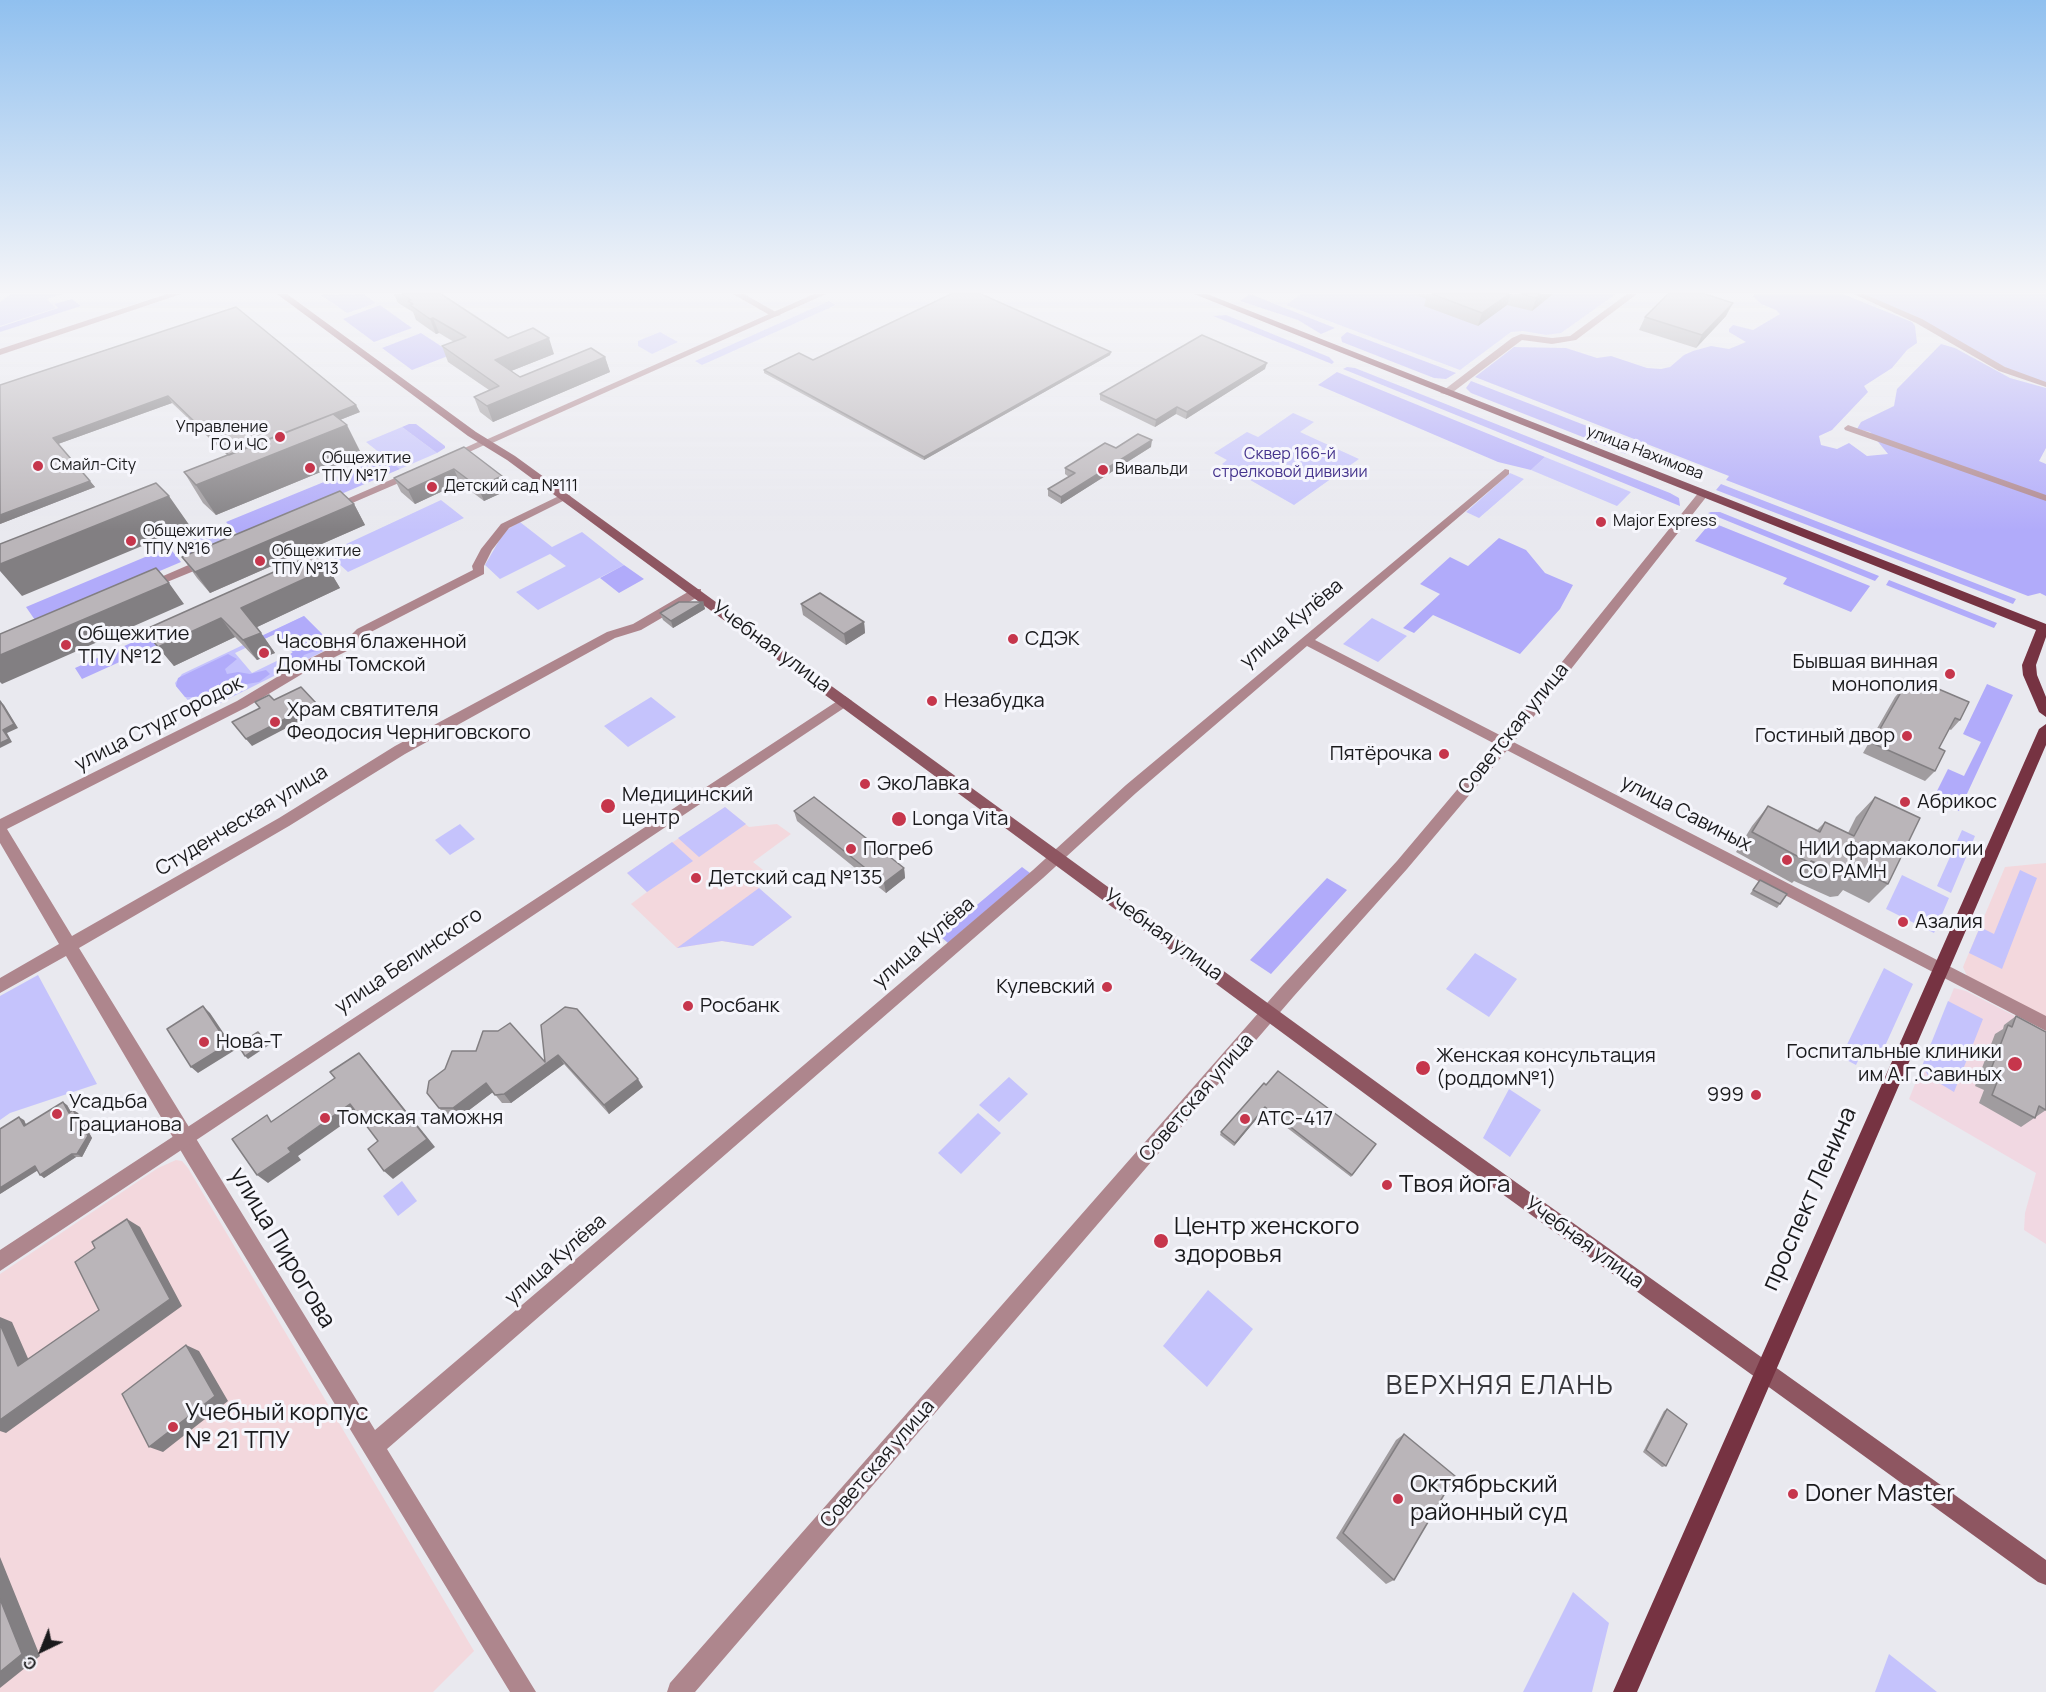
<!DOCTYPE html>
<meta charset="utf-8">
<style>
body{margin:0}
#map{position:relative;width:2046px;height:1692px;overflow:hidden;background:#e9e9ef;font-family:Manrope,sans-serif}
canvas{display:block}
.north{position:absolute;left:12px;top:1620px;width:60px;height:60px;-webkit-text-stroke:4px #f6f6fc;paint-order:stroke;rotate:223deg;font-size:16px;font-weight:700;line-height:24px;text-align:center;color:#1a1a1c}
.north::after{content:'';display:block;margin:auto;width:21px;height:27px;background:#1a1a1c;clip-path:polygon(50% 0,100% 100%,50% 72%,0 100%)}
</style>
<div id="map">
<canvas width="2046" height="1692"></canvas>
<div class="north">С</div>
</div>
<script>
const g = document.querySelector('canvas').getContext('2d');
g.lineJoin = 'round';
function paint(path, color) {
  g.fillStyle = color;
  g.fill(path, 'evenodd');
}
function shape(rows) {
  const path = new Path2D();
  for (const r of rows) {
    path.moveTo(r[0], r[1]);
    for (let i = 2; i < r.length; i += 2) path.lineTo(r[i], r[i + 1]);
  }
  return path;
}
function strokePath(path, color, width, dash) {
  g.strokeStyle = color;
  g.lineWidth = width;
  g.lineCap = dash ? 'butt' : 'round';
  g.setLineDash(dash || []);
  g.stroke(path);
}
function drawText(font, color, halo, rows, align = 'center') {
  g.font = font + ' Manrope,sans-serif';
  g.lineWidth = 6;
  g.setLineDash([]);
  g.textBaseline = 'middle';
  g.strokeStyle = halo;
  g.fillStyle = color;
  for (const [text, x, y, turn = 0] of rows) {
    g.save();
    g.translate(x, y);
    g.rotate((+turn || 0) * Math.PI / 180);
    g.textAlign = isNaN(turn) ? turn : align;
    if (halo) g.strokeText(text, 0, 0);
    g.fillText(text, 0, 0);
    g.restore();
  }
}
const education = shape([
 [725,807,749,827,777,824,791,834,753,862,767,873,754,884,792,917,753,946,722,941,677,948,631,904,647,892,627,873],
 [2046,863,2046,1017,1967,976,1963,967,2005,867],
 [176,1160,182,1161,188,1168,474,1651,433,1692,0,1692,0,1274,158,1168]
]);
const medical = shape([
 [1954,988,1966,991,2046,1032,2046,1244,2024,1230,2025,1213,2036,1173,1909,1099]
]);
const green = shape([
 [12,294,62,294,47,299,56,308,0,326,0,302],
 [363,294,376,303,347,313,321,295],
 [1301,294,1616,294,1561,333,1546,335,1523,331,1511,332,1460,370,1286,305],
 [1863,294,2046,294,2046,383,2012,371],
 [829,301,836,305,702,365,695,361],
 [660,332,678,342,652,354,638,346,638,341],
 [1293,413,1314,422,1300,432,1359,459,1294,505,1222,464,1227,460,1214,453,1247,432,1258,437],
 [402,427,437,453,400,469,366,442],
 [1545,457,1631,492,1617,506,1531,470],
 [1510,473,1524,479,1479,518,1466,512],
 [441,500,464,518,348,572,327,553],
 [520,522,552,547,582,532,624,565,538,610,516,592,566,566,550,554,500,579,485,565,500,539,508,529],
 [222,528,233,539,186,559,176,547],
 [304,616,334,646,220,703,212,694,191,704,176,686,175,683,182,674],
 [275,634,293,653,252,673,235,653],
 [1372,618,1407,636,1378,662,1343,644],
 [651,697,676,717,628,747,604,726],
 [725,807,746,824,699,857,678,838],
 [460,824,475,839,450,855,435,840],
 [1962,830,1975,836,1951,893,1937,886],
 [672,842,693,861,647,892,627,873],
 [2020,870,2037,878,2002,969,1969,953,1980,927,1994,934],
 [1902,875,1949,898,1934,933,1886,909],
 [759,888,792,917,753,946,722,941,677,948],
 [1475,953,1517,979,1489,1017,1446,989],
 [1884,968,1913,984,1885,1046,1878,1049,1866,1044,1856,1065,1841,1057],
 [38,975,97,1084,10,1113,0,1120,0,996],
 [1948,1001,1983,1019,1954,1092,1929,1077,1922,1066],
 [1009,1077,1028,1094,999,1122,979,1105],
 [1509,1089,1541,1110,1510,1157,1483,1138],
 [978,1113,1001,1133,961,1174,938,1153],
 [402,1181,417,1201,398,1216,383,1196],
 [1208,1290,1253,1329,1207,1387,1163,1346],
 [1573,1592,1609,1623,1592,1692,1523,1692],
 [1889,1654,1937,1692,1875,1692]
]);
const forest = shape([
 [1250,294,1335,328,1321,334,1298,320,1240,301],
 [1755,294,1843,294,1912,322,1915,326,1917,343,1907,350,1892,368,1864,386,1868,392,1832,430,1819,436,1821,445,1837,449,1849,443,1867,456,1888,454,1870,432,1857,429,1861,422,1894,406,1897,389,1941,344,1955,348,2010,378,2046,388,2046,448,2039,461,2046,464,2046,596,2040,593,2028,596,1726,480,1729,476,1475,377,1514,347,1566,348,1597,358,1611,356,1647,368,1661,369,1670,367,1684,355,1693,351,1711,346,1729,349,1746,342,1729,332,1729,329,1733,325,1753,330,1780,314,1776,310,1761,304,1753,296],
 [72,299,81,306,0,332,0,327,58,308,54,304],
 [380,305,412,328,374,342,343,319],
 [1226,315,1329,357,1334,362,1332,364,1213,316],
 [1347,332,1456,373,1446,379,1434,378,1342,342,1341,337],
 [421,333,453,354,412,370,382,348],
 [1347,367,1355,368,1670,493,1679,498,1680,506,1343,369],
 [1337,372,1545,457,1531,470,1498,462,1318,385],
 [1471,381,1636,445,1626,454,1471,393,1466,388],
 [409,424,416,424,445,446,445,448,437,453,402,427],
 [385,457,400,469,240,537,226,522],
 [1721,484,2016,599,2013,604,1716,490],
 [1711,512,1720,512,1879,576,1875,581,1708,513],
 [1711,522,1870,586,1851,612,1783,584,1787,578,1695,541],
 [1499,538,1526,550,1545,573,1573,585,1560,609,1520,654,1433,615,1414,633,1403,628,1440,594,1420,584,1450,557,1468,566],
 [169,547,181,562,37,623,26,607],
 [314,561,323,570,82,679,75,668],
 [624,565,644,579,619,593,600,578],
 [1889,580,1997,623,1994,628,1886,585],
 [304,616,334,646,326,650,312,652,304,655,300,661,289,665,285,658,293,652,286,645,298,639,295,636,282,642,275,634,256,643,255,639],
 [228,654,237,659,225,669,227,674,238,672,250,674,266,670,270,674,259,682,241,685,228,693,219,691,196,697,185,697,176,686,178,678],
 [1987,684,2013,695,1959,811,1933,799,1948,769,1964,776,1981,742,1963,734],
 [1022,867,1030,873,948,943,940,936],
 [1327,878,1347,890,1271,974,1250,960]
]);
const pedestrian = shape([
 [1854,294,1864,294,1922,319,2005,367,2046,382,2046,387,1999,371,1916,323,1854,294],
 [1848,425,2046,495,2046,501,1845,430,1844,428,1848,425]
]);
const minor = shape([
 [733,294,744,294,781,315,773,317,733,294],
 [1627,294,1637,294,1576,340,1552,344,1522,340,1449,395,1440,393,1512,338,1521,334,1552,338,1570,336,1627,294],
 [482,440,491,442,454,459,445,457,482,440],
 [1505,469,1509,470,1509,474,1315,640,2046,1016,2046,1031,1307,646,1136,793,1043,878,387,1449,536,1692,510,1692,188,1163,66,956,0,993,0,978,59,944,0,843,0,819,237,701,297,665,345,641,357,629,473,570,472,566,481,549,501,524,561,495,569,495,571,497,509,528,492,550,484,566,484,574,365,635,355,647,307,671,247,707,7,829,72,936,279,818,395,746,607,632,633,624,693,589,701,589,701,595,641,630,615,638,405,754,289,826,79,948,375,1430,1033,870,1126,785,1505,469],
 [411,471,416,474,415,476,336,510,328,510,326,508,411,471],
 [207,557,213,561,211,564,150,589,146,590,140,586,207,557]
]);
const tertiary = shape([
 [167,294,181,294,0,355,0,349,167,294],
 [814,294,826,294,490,444,481,442,814,294],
 [1703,491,1709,494,1707,496,1509,748,1407,869,1294,996,695,1692,667,1692,670,1683,1282,986,1397,861,1499,740,1699,492,1703,491],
 [845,696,852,701,850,704,0,1271,0,1250,845,696]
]);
const secondary = shape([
 [277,294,287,294,476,432,515,456,1430,1121,2046,1560,2046,1585,2038,1582,1418,1133,507,460,468,436,277,294]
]);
const primary = shape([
 [1194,294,1207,294,2046,624,2046,637,2036,665,2037,675,2046,697,2046,717,2039,712,2023,675,2022,665,2036,630,1194,294],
 [2046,724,2046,745,1637,1692,1613,1692,2039,729,2046,724]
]);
const wall = shape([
 [394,294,441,294,508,338,554,354,511,371,520,377,605,357,610,372,493,422,480,412,474,397,489,390,448,362,442,346,454,342,439,333,436,334,416,320,413,312,398,303],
 [1414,294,1553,294,1532,311,1507,305,1478,326,1424,306,1426,299],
 [1726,316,1696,348,1639,330,1645,317],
 [1111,352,1110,355,924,460,764,373,764,370,813,360],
 [1265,369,1186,419,1176,414,1155,427,1100,400,1100,394],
 [0,385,360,412,340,420,362,455,216,515,203,503,184,472,227,455,172,403,58,444,95,487,0,524],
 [464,447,508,490,484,501,460,483,415,504,401,492,394,478],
 [1151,447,1061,504,1048,496,1048,489,1069,477,1065,474,1065,468],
 [354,504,365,525,210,593,197,578,182,557],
 [328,568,340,588,257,627,275,653,257,660,235,637,174,666,144,630],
 [703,602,705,609,673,628,663,620,660,613],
 [801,604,864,622,865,633,846,645,803,615],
 [1922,682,1960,720,1951,730,1949,729,1939,748,1935,771,1925,781,1863,753,1895,697,1904,687,1914,691],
 [1875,797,1888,884,1869,903,1843,890,1838,896,1830,897,1794,881,1792,883,1736,852,1752,826,1768,806,1817,830,1825,822,1848,833,1856,817],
 [794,811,904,868,905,878,886,893,797,821],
 [1760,880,1780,904,1777,908,1750,894],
 [2016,1016,2046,1032,2046,1110,2021,1127,1979,1103,1984,1090,1975,1086,1995,1034,2003,1029,2004,1025],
 [541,1025,643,1087,609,1114,564,1064,511,1103,502,1103,493,1092,460,1117,447,1117,439,1108,545,1062],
 [1264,1083,1376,1144,1351,1177,1264,1110,1234,1146,1220,1135,1221,1132],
 [67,1105,71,1112,73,1110,78,1113,92,1138,82,1157,76,1157,44,1178,37,1170,0,1194,24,1120,26,1125],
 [1667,1409,1666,1466,1662,1467,1643,1452,1664,1411],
 [1404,1434,1394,1580,1386,1584,1336,1538,1396,1440]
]);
const shadedWall = shape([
 [1509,294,1511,294,1507,305,1478,326,1482,313],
 [1540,294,1553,294,1532,311,1536,298],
 [1733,303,1726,316,1696,348,1702,335],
 [433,318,439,333,436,334,430,319],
 [549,338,554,354,501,375,495,360],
 [1111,352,1110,355,924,460,924,457],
 [605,357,610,372,493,422,487,406],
 [1267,363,1265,369,1186,419,1187,412],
 [168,396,172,403,58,444,53,438],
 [356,405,360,412,233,462,229,455],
 [1177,407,1176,414,1155,427,1156,420],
 [347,425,362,455,216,515,196,485],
 [1152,440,1151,447,1061,504,1061,497],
 [454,469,460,483,415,504,408,490],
 [502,476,508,490,484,501,478,487],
 [90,481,95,487,0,524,0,515],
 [169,496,190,526,22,596,0,571,0,564],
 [354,504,365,525,210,593,195,572],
 [328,568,340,588,255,628,241,608],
 [169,583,184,604,2,684,0,682,0,655],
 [703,602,705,609,673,628,671,621],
 [221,618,235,637,174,666,158,647],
 [864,622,865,633,846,645,844,634],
 [261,633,275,653,257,660,243,640],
 [0,701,4,705,18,728,7,733,12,742,0,748,0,743,3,730],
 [316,703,321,710,252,746,246,739],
 [904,868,905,878,886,893,884,883],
 [203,1006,210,1013,235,1050,198,1073,191,1067],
 [258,1032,269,1045,248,1059,245,1056],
 [359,1053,367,1062,435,1147,393,1179,384,1171],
 [558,1055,564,1064,511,1103,504,1094],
 [638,1079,643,1087,609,1114,604,1105],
 [486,1083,493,1092,460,1117,453,1108],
 [63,1102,67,1105,73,1116,69,1113],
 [350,1104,359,1113,298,1156,301,1160,268,1183,257,1175,288,1148],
 [1265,1107,1264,1110,1234,1146,1235,1143],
 [73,1110,78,1113,92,1138,82,1157,77,1154],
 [19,1117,24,1120,28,1129,24,1126],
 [72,1154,76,1157,44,1178,40,1175],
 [35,1166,40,1169,0,1194,0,1188],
 [127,1219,140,1227,182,1306,6,1433,0,1431,0,1420,170,1299],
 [0,1317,12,1322,34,1372,18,1366,0,1324],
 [186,1345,199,1351,228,1401,163,1452,149,1447],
 [0,1557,40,1656,0,1688]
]);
const building = shape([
 [402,294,441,294,508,338,533,328,549,338,495,360,520,377,591,348,605,357,487,406,474,397,499,386,442,346,466,337,433,318,430,319,410,305,413,304,408,301,411,300,402,294],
 [951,294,981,294,1111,352,924,457,764,370,799,353,813,360,951,294],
 [1432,294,1509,294,1482,313,1432,294],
 [1521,294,1540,294,1536,298,1521,294],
 [1668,294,1705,294,1733,303,1702,335,1645,317,1668,294],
 [236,307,356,405,229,455,168,396,53,438,90,481,0,515,0,385,236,307],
 [1202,335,1267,363,1187,412,1177,407,1156,420,1100,394,1202,335],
 [333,414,347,425,196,485,184,472,333,414],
 [1138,434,1152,440,1061,497,1048,489,1075,473,1065,468,1105,443,1116,448,1138,434],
 [464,447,502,476,478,487,454,469,408,490,394,478,464,447],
 [156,483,169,496,0,564,0,544,156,483],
 [340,491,354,504,195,572,182,557,340,491],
 [314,554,328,568,241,608,261,633,243,640,221,618,158,647,144,630,314,554],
 [156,568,169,583,0,655,0,634,156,568],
 [820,593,864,622,844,634,801,604,820,593],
 [679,602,703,602,671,621,660,613,679,602],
 [1922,682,1969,702,1960,720,1955,718,1939,748,1945,751,1935,771,1872,743,1904,687,1917,692,1922,682],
 [301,687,316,703,246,739,232,722,260,708,255,702,269,695,274,700,301,687],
 [0,701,14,724,3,730,9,739,0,743,0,701],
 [814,797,904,868,884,883,794,811,814,797],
 [1875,797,1920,818,1888,884,1862,871,1857,876,1849,877,1811,861,1810,863,1752,832,1768,806,1820,832,1825,822,1854,836,1875,797],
 [1760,880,1787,894,1780,904,1753,890,1760,880],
 [203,1006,228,1044,191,1067,167,1029,203,1006],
 [565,1007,577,1009,638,1079,604,1105,558,1055,504,1094,495,1095,486,1083,453,1108,439,1108,427,1093,429,1081,445,1069,452,1051,476,1051,483,1031,498,1031,510,1023,545,1062,541,1025,565,1007],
 [2016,1016,2046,1032,2046,1110,2039,1106,2035,1118,1992,1095,1997,1082,1988,1077,2008,1025,2012,1027,2016,1016],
 [258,1032,266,1042,245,1056,238,1045,258,1032],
 [359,1053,427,1139,384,1171,368,1149,378,1141,350,1104,288,1148,291,1152,257,1175,232,1139,267,1115,271,1122,335,1078,330,1072,359,1053],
 [1278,1071,1376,1144,1352,1175,1265,1107,1235,1143,1221,1132,1264,1083,1266,1085,1278,1071],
 [63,1102,69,1113,73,1110,88,1136,77,1154,72,1154,40,1175,35,1166,0,1188,0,1129,19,1117,24,1126,63,1102],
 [127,1219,170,1299,0,1420,0,1324,18,1366,99,1310,75,1262,95,1248,92,1242,127,1219],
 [186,1345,215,1396,149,1447,122,1394,186,1345],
 [1667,1409,1687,1424,1666,1466,1646,1450,1667,1409],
 [1404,1434,1455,1476,1394,1580,1343,1533,1404,1434],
 [0,1599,22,1654,0,1672,0,1599]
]);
const markers = [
 [280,437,6,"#c6364c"],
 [38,466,6,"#c6364c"],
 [310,468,6,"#c6364c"],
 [1103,470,6,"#c6364c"],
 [432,487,6,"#c6364c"],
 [1601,522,6,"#c6364c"],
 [131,541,6,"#c6364c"],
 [260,561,6,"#c6364c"],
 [1013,639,6,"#c6364c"],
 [66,645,6,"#c6364c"],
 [264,653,6,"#c6364c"],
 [1950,674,6,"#c6364c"],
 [932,701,6,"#c6364c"],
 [275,722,6,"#c6364c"],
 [1907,736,6,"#c6364c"],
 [1444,754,6,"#c6364c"],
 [865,784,6,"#c6364c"],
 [1905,802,6,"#c6364c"],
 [608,806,8,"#c6364c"],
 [899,819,8,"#c6364c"],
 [851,849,6,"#c6364c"],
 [1787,860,6,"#c6364c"],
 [696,878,6,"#c6364c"],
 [1903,922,6,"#c6364c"],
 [1107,987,6,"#c6364c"],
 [688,1006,6,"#c6364c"],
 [204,1042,6,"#c6364c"],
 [2015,1064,8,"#c6364c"],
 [1423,1068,8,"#c6364c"],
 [1756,1095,6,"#c6364c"],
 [57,1114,6,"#c6364c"],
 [325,1118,6,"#c6364c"],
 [1245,1119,6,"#c6364c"],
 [1387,1185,6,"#c6364c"],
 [1161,1241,8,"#c6364c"],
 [173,1427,6,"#c6364c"],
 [1793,1494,6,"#c6364c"],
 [1398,1499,6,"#c6364c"]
];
const farPoinames = [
 ["Управление",268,428,"right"],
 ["ГО и ЧС",268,446,"right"],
 ["Общежитие",322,459],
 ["ТПУ №17",322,477],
 ["Смайл-City",50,466],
 ["Вивальди",1115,470],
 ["Детский сад №111",444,487],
 ["Major Express",1613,522],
 ["Общежитие",143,532],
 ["ТПУ №16",143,550],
 ["Общежитие",272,552],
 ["ТПУ №13",272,570]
];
const farStreetnames = [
 ["улица Нахимова",1645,453,21]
];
const farParknames = [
 ["Сквер 166-й",1290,455],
 ["стрелковой дивизии",1290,473]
];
const streetNames = [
 ["улица Кулёва",1292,624,-40],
 ["Учебная улица",771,647,36],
 ["улица Студгородок",159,724,-27],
 ["Советская улица",1514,729,-51],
 ["улица Савиных",1686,814,27],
 ["Студенческая улица",242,821,-31],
 ["Учебная улица",1163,935,36],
 ["улица Кулёва",924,943,-41],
 ["улица Белинского",409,961,-34],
 ["Советская улица",1197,1098,-49],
 ["Учебная улица",1584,1243,36],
 ["улица Кулёва",556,1260,-41],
 ["Советская улица",878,1464,-49]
];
const poiNames = [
 ["Общежитие",78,634],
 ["ТПУ №12",78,657],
 ["СДЭК",1025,639],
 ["Часовня блаженной",276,642],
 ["Домны Томской",276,665],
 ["Бывшая винная",1938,662,"right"],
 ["монополия",1938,685,"right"],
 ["Незабудка",944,701],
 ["Храм святителя",287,710],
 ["Феодосия Черниговского",287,733],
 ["Гостиный двор",1895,736,"right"],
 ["Пятёрочка",1432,754,"right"],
 ["ЭкоЛавка",877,784],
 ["Медицинский",622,795],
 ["центр",622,818],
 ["Абрикос",1917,802],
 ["Longa Vita",912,819],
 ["Погреб",863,849],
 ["НИИ фармакологии",1799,849],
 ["СО РАМН",1799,872],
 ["Детский сад №135",708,878],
 ["Азалия",1915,922],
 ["Кулевский",1095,987,"right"],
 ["Росбанк",700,1006],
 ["Нова-Т",216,1042],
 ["Госпитальные клиники",2002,1052,"right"],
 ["им А.Г.Савиных",2002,1075,"right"],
 ["Женская консультация",1436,1056],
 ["(роддом№1)",1436,1079],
 ["999",1744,1095,"right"],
 ["Усадьба",69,1102],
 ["Грацианова",69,1125],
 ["Томская таможня",337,1118],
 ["АТС-417",1257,1119]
];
const nearPoinames = [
 ["Твоя йога",1399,1185],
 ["Центр женского",1174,1227],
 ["здоровья",1174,1255],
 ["Учебный корпус",185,1413],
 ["№ 21 ТПУ",185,1441],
 ["Октябрьский",1410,1485],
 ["районный суд",1410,1513],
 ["Doner Master",1805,1494]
];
const nearStreetnames = [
 ["проспект Ленина",1810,1199,-66],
 ["улица Пирогова",282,1248,59]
];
const nearQuarternames = [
 ["ВЕРХНЯЯ ЕЛАНЬ",1500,1386]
];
paint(education, '#f3d8dd');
paint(medical, '#f1d8e2');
paint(green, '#c5c3fc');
paint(forest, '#b1abfa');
paint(pedestrian, '#ae868d');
paint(minor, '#ae868d');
paint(tertiary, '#ae868d');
paint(secondary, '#8e5661');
paint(primary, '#763342');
paint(wall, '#a09c9f');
paint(shadedWall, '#827f82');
paint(building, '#bab5b9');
strokePath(building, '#827f82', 1.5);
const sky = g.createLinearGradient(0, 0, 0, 531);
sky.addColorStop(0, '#90c0ef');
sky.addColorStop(0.55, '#f5f5f8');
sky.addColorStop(1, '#f5f5f800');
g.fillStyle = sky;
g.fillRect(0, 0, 2046, 531);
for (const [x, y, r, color] of markers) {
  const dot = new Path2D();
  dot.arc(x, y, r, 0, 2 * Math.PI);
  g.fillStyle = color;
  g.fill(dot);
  strokePath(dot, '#f6f6fc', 2);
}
drawText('16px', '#1a1a1c', '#f6f6fc', farPoinames, 'left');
drawText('16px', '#1a1a1c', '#f6f6fc', farStreetnames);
drawText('16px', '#45348d', '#f6f6fc', farParknames);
drawText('20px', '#1a1a1c', '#f6f6fc', streetNames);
drawText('20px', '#1a1a1c', '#f6f6fc', poiNames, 'left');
drawText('24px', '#1a1a1c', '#f6f6fc', nearPoinames, 'left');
drawText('24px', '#1a1a1c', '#f6f6fc', nearStreetnames);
g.letterSpacing = '1.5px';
drawText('27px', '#37373b', '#f6f6fc', nearQuarternames);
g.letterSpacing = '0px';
</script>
